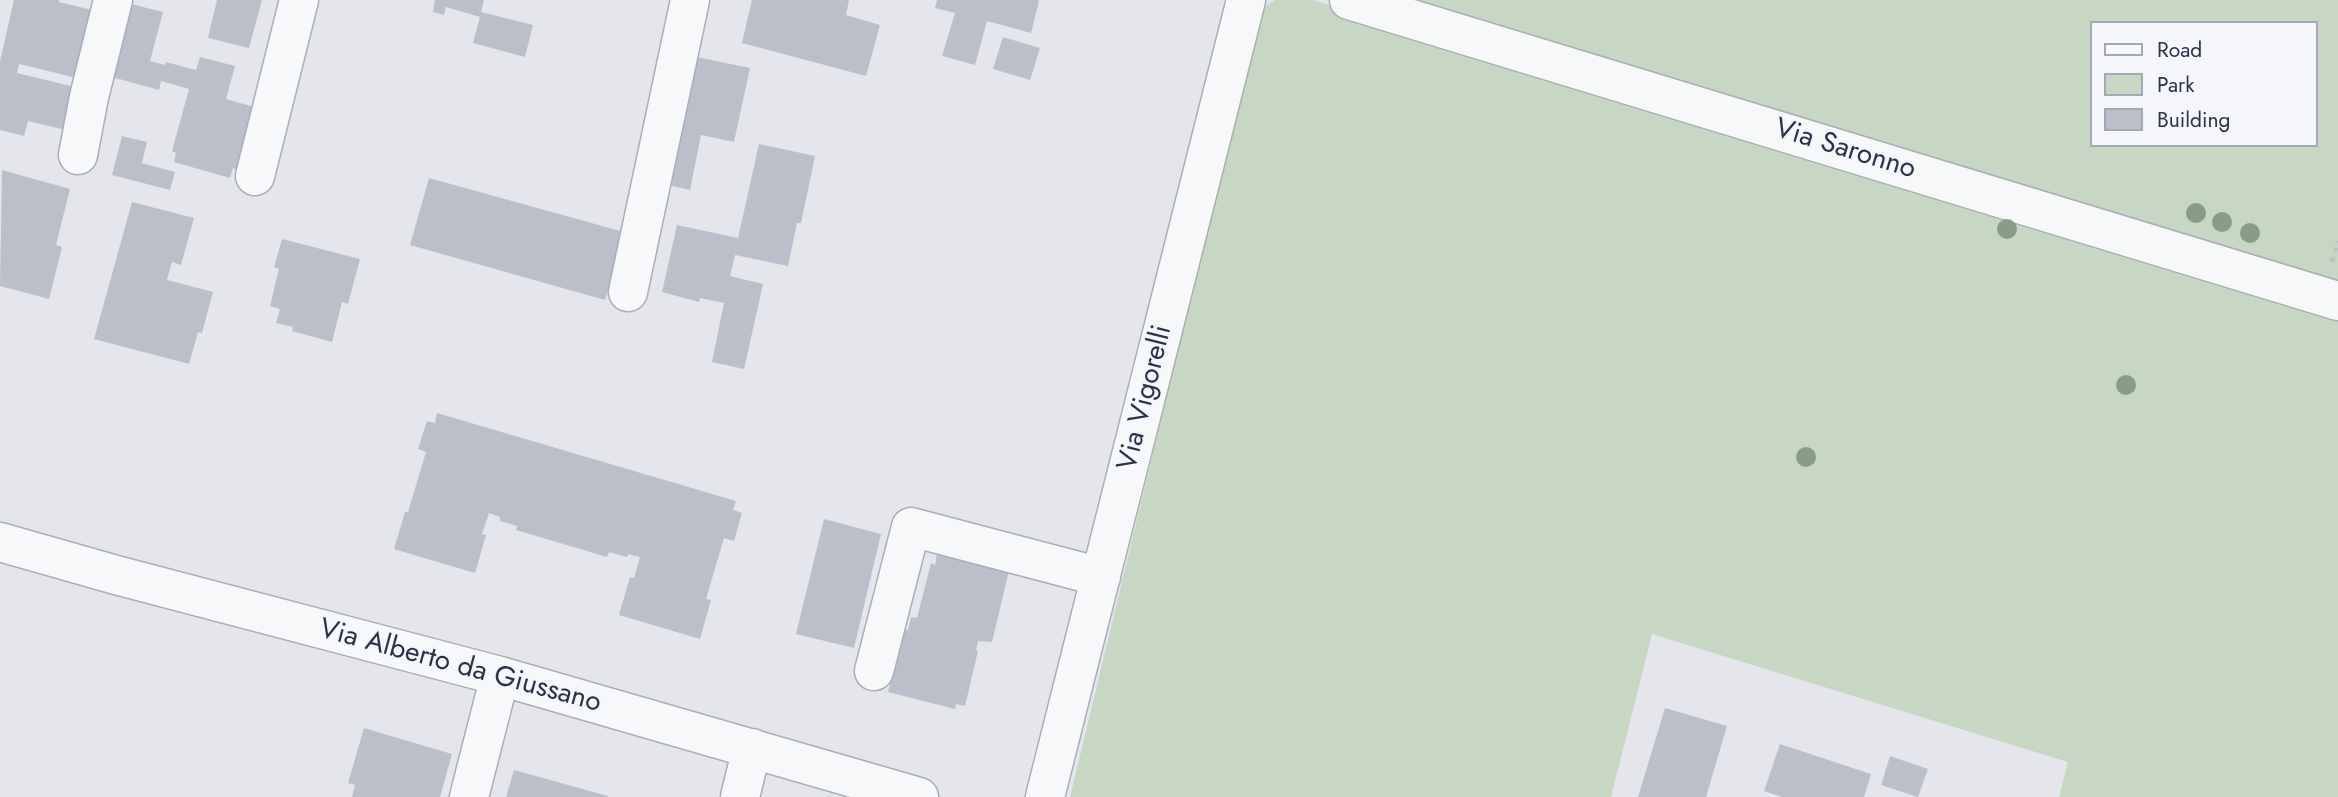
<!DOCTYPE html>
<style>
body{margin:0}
#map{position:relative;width:2338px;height:797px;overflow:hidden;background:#e4e6ec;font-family:Jost,sans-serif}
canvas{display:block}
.legend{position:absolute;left:2090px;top:21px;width:228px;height:126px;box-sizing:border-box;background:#f4f6f9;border:2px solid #a3a8b1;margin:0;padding:9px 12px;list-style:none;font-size:21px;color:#2a3345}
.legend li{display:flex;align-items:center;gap:14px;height:35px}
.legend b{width:35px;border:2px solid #a3a8b1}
</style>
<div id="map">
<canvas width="2338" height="797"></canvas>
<ul class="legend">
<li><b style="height:9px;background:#f7f8fa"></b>Road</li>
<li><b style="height:19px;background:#c8d6c4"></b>Park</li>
<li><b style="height:19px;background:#bbbfca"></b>Building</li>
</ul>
</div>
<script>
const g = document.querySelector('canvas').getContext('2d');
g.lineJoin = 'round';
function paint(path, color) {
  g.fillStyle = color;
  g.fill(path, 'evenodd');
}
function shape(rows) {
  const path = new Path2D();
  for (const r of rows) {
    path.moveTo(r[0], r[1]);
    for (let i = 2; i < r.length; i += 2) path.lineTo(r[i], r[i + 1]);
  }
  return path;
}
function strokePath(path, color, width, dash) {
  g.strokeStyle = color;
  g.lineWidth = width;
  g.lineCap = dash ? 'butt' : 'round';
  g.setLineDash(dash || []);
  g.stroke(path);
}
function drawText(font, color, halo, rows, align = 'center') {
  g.font = font + ' Jost,sans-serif';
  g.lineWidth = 5;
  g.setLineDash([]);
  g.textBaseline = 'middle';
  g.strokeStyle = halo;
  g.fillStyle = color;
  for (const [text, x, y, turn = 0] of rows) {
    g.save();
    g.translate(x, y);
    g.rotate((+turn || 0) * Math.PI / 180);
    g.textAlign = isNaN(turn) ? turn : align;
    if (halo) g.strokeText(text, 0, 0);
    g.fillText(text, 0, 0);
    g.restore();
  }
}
const green = shape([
 [1275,0,1314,0,1351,12,1355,0,2338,0,2338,797,2059,797,2068,762,1652,634,1611,797,1070,797,1260,10],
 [2091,23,2315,23,2315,145,2091,145]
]);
const building = shape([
 [14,0,59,0,59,2,96,11,81,79,19,64,17,73,79,88,70,131,28,121,24,136,0,130,0,61],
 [217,0,262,0,249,48,208,38],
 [435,0,484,0,481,12,533,25,525,57,473,43,480,17,446,7,444,15,433,12],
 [752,0,849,0,846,15,880,25,866,76,742,43],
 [937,0,1037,0,1039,1,1031,33,987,21,975,65,942,56,955,13,935,8],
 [131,4,163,12,150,61,165,65,166,62,196,70,200,57,235,66,226,99,254,107,237,170,233,168,230,178,174,162,176,153,172,151,189,89,161,81,159,90,112,77],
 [1003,37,1040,48,1030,80,993,69],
 [687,55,750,68,734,142,701,135,690,190,660,183],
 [122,136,147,142,142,163,175,172,170,190,112,175],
 [759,144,815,156,801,223,797,223,788,266,735,255,730,276,763,284,744,369,712,362,724,303,700,298,699,302,662,292,677,225,738,238],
 [2,170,70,189,56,245,62,247,49,299,0,286],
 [429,178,624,232,605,300,410,245],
 [132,202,194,218,181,265,172,262,167,280,213,292,202,333,198,332,189,364,94,339],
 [282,239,360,259,348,304,342,302,332,342,292,331,293,327,276,323,280,309,270,306,279,269,274,267],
 [437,413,736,501,733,510,742,513,734,541,724,538,706,599,711,600,700,639,619,615,630,577,634,578,640,557,628,554,627,557,609,552,607,557,516,530,517,526,500,521,500,517,489,513,482,534,486,535,475,573,394,549,405,512,408,512,426,452,418,449,427,421,435,423],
 [824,519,881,534,854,648,796,634],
 [938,549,1009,571,992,642,978,641,976,650,978,651,965,706,956,704,955,709,888,692,903,629,908,630,911,617,917,618,931,563,935,565],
 [1665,708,1727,726,1706,797,1638,797],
 [364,728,452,754,440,797,352,797,355,785,348,783],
 [1780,744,1871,774,1864,797,1782,797,1764,791],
 [1890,756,1928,769,1918,797,1881,785],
 [514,770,608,796,608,797,506,797]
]);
const path = shape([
 [2332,262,2338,241]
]);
const minor = shape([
 [1349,0,2338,301],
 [78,155,89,97,113,0],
 [255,176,299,0],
 [628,292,690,0],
 [0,542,116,575,500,676,919,797],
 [874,671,911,527,1101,577],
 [469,797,500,676],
 [740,797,752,748],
 [1045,797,1246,0]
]);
const trees = [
 [2196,213],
 [2222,222],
 [2007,229],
 [2250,233],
 [2126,385],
 [1806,457]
];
const streetNames = [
 ["Via Saronno",1845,150,17],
 ["Via Vigorelli",1146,398,-76],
 ["Via Alberto da Giussano",460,667,15]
];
paint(green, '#c8d6c4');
paint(building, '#bbbfca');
strokePath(minor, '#a8adb7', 41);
strokePath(path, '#bec1c7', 4.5, [5, 5]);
strokePath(minor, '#f7f8fa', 38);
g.fillStyle = '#889d88';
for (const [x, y] of trees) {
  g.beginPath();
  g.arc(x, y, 10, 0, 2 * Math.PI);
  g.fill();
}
drawText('28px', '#2a3345', '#f4f6f9', streetNames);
</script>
